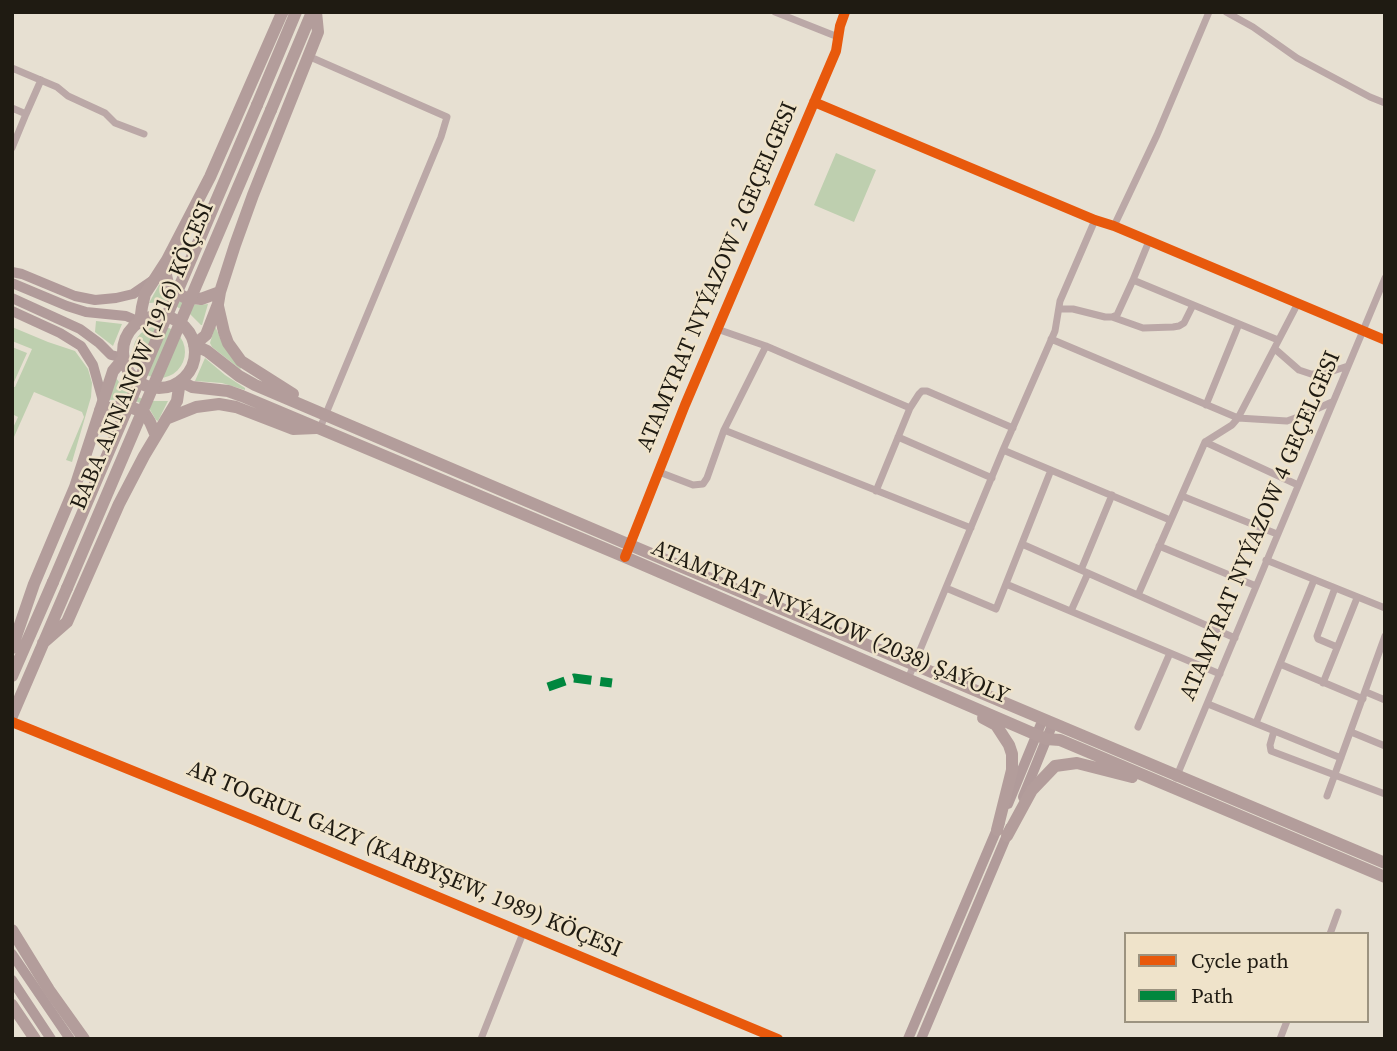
<!DOCTYPE html>
<meta charset="utf-8">
<style>
body{margin:0}
#map{position:relative;width:1397px;height:1051px;overflow:hidden;background:#e7e0d2;font-family:"Source Serif 4",serif}
canvas{display:block}
.frame{position:absolute;inset:0;border:14px solid #1f1b12;pointer-events:none}
.legend{position:absolute;left:1124px;top:932px;width:245px;height:91px;box-sizing:border-box;background:#efe3ca;border:2px solid #9c9380;margin:0;padding:9px 12px;list-style:none;font-size:21px;color:#1f1b12}
.legend li{display:flex;align-items:center;gap:14px;height:35px}
.legend b{width:35px;border:2px solid #9c9380}
</style>
<div id="map">
<canvas width="1397" height="1051"></canvas>
<div class="frame"></div>
<ul class="legend">
<li><b style="height:9px;background:#e8590c"></b>Cycle path</li>
<li><b style="height:9px;background:#00873e"></b>Path</li>
</ul>
</div>
<script>
const g = document.querySelector('canvas').getContext('2d');
g.lineJoin = 'round';
function paint(path, color) {
  g.fillStyle = color;
  g.fill(path, 'evenodd');
}
function shape(rows) {
  const path = new Path2D();
  for (const r of rows) {
    if (r.length === 3) {
      path.moveTo(r[0] + r[2], r[1]);
      path.arc(r[0], r[1], r[2], 0, 2 * Math.PI);
      continue;
    }
    path.moveTo(r[0], r[1]);
    for (let i = 2; i < r.length; i += 2) path.lineTo(r[i], r[i + 1]);
  }
  return path;
}
function strokePath(path, color, width, dash) {
  g.strokeStyle = color;
  g.lineWidth = width;
  g.lineCap = dash ? 'butt' : 'round';
  g.setLineDash(dash || []);
  g.stroke(path);
}
function drawText(font, color, halo, rows, align = 'center') {
  g.font = font + ' "Source Serif 4",serif';
  g.lineWidth = 5;
  g.setLineDash([]);
  g.textBaseline = 'middle';
  g.strokeStyle = halo;
  g.fillStyle = color;
  for (const [text, x, y, turn = 0] of rows) {
    g.save();
    g.translate(x, y);
    g.rotate((+turn || 0) * Math.PI / 180);
    g.textAlign = isNaN(turn) ? turn : align;
    if (halo) g.strokeText(text, 0, 0);
    g.fillText(text, 0, 0);
    g.restore();
  }
}
const green = shape([
 [836,153,876,170,854,222,814,205],
 [160,283,166,293,185,302,198,305,208,304,202,325,201,325,189,313,177,307,162,302,149,303],
 [96,321,122,324,113,346,95,332],
 [215,326,222,342,242,367,240,369,212,347,210,343],
 [159,352,26],
 [12,327,48,342,75,351,88,369,92,383,91,397,72,462,66,460,84,417,82,412,34,392,14,437,12,436,12,430,18,417,12,414,12,387,15,387,32,349,12,341],
 [12,347,27,353,14,382,12,381],
 [205,358,225,375,245,388,245,390,222,383,195,381],
 [116,378,123,387,140,398,152,401,168,401,158,421,156,420,149,408,138,402,126,399,109,400]
]);
const minor = shape([
 [775,12,838,37],
 [1226,12,1253,27,1297,58,1370,97,1385,103],
 [308,56,447,117,441,137,320,428],
 [12,68,57,87,68,96,105,113,115,123,144,134],
 [814,102,1095,220,1114,226,1385,340],
 [12,108,26,114,12,148],
 [26,114,41,80],
 [1114,226,1157,135,1209,12],
 [1149,241,1133,280,1278,340],
 [1059,309,1073,309,1105,317,1112,317,1117,315,1133,280],
 [1112,317,1143,328,1173,327,1179,326,1184,323,1193,305],
 [717,329,766,346,910,408,876,491],
 [1051,339,1238,418,1287,421,1301,416,1332,402],
 [1275,349,1299,370,1311,374,1324,374,1348,366],
 [1206,405,1239,324],
 [910,408,919,394,922,391,927,391,1013,428],
 [724,430,971,528],
 [898,437,992,478],
 [1205,442,1298,485],
 [1003,450,1170,520],
 [659,472,693,485,703,484,707,478,724,430,766,346],
 [1182,496,1277,534],
 [1022,544,1235,638],
 [1159,546,1256,586],
 [630,547,685,405,836,51,840,26,845,12],
 [1266,560,1385,608],
 [1081,570,1112,495],
 [1006,584,1220,674],
 [946,588,996,609,1051,470],
 [1335,588,1317,636,1318,639,1337,647],
 [1138,595,1205,442,1232,425,1238,418,1298,303],
 [1071,611,1088,573],
 [1280,664,1363,699],
 [908,679,1003,450,1055,331,1060,301,1095,220],
 [1323,683,1357,598],
 [1366,692,1385,700],
 [1208,704,1341,758],
 [12,722,254,820,778,1039],
 [1256,723,1314,580],
 [1138,727,1170,653],
 [1274,731,1270,745,1271,751,1385,794],
 [1351,732,1385,746],
 [1176,778,1385,278],
 [1327,796,1385,636],
 [1330,934,1338,912],
 [481,1039,523,933],
 [1280,1039,1287,1021]
]);
const secondary = shape([
 [12,272,22,274,75,296,95,300,116,298,133,294,152,281],
 [12,283,67,306,86,312,126,316,140,322],
 [12,298,80,329,99,343,111,355,124,358],
 [12,311,60,333,81,346,93,365,103,401],
 [1023,797,1053,723],
 [1008,804,1043,719],
 [12,954,70,1039],
 [12,980,51,1039],
 [908,1039,1000,822],
 [921,1039,1010,828]
]);
const primary = shape([
 [316,12,318,32,253,195,235,245,220,292,218,304,206,335,194,345,207,351,239,376,255,385,630,545,1385,863],
 [257,105,296,12],
 [271,110,312,12],
 [167,260,166,275,168,284,172,290,184,297,201,299,220,292],
 [218,306,224,332,228,343,241,361,293,394],
 [159,352,36],
 [140,322,142,307,145,294,167,260,210,177,282,13,283,12],
 [100,410,124,405,138,410,145,414,150,422,156,436],
 [166,419,196,407,219,404,236,407,293,429,316,428],
 [43,643,67,622,119,504,144,456,177,401,180,381,192,387,228,391,242,396,625,557,1037,735,1046,739,1060,740,1385,877],
 [12,648,34,584,75,487,113,371,124,358],
 [12,676,53,582],
 [12,716,67,588],
 [983,718,996,725,1009,745,1012,754,1012,770,997,830],
 [1007,836,1032,790,1055,766,1077,763,1132,777],
 [12,930,49,990,84,1039],
 [12,1005,35,1039]
]);
const primaryBridge = shape([
 [53,582,257,105],
 [67,588,271,110]
]);
const quiet = shape([
 [548,687,574,678,612,683]
]);
const cycleway = shape([
 [814,102,1095,220,1114,226,1385,340],
 [625,557,685,405,836,51,840,26,845,12],
 [12,722,254,820,778,1039]
]);
const streetNames = [
 ["ATAMYRAT NYÝAZOW 2 GEÇELGESI",718,277,-67],
 ["BABA ANNANOW (1916) KÖÇESI",143,356,-67],
 ["ATAMYRAT NYÝAZOW 4 GEÇELGESI",1261,526,-67],
 ["ATAMYRAT NYÝAZOW (2038) ŞAÝOLY",830,623,23],
 ["AR TOGRUL GAZY (KARBYŞEW, 1989) KÖÇESI",404,860,23]
];
paint(green, '#becfaf');
strokePath(minor, '#bba8a7', 7);
strokePath(secondary, '#b19b9a', 10);
strokePath(primary, '#b39d9b', 12);
strokePath(primaryBridge, '#b39d9b', 12);
strokePath(quiet, '#00873e', 9, [18, 9]);
strokePath(cycleway, '#e8590c', 10);
drawText('23px', '#1f1b12', '#efe3ca', streetNames);
</script>
